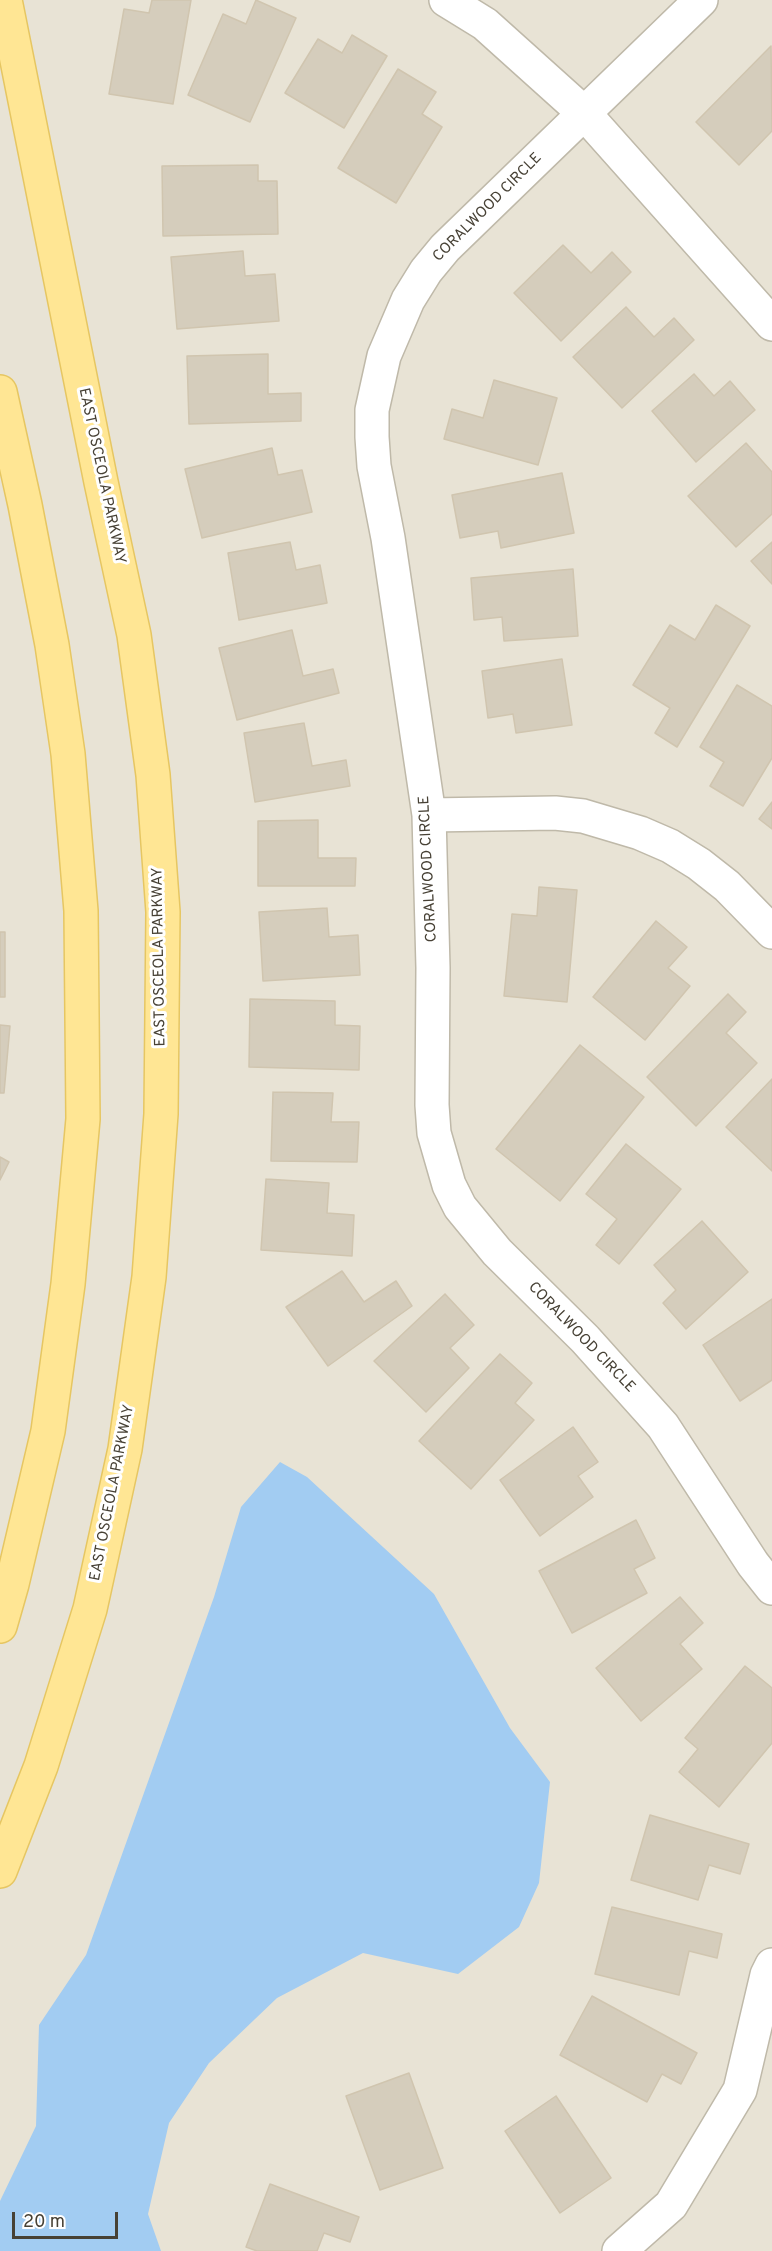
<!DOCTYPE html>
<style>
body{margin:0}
#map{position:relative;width:772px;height:2251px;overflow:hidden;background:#f4f0e7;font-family:Overpass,sans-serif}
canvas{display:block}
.scale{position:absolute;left:12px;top:2212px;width:106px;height:27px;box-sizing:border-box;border:3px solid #474135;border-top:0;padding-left:8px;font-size:18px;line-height:21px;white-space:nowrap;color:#474135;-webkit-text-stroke:4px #fff;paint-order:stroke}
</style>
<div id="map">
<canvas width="772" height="2251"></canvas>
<div class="scale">20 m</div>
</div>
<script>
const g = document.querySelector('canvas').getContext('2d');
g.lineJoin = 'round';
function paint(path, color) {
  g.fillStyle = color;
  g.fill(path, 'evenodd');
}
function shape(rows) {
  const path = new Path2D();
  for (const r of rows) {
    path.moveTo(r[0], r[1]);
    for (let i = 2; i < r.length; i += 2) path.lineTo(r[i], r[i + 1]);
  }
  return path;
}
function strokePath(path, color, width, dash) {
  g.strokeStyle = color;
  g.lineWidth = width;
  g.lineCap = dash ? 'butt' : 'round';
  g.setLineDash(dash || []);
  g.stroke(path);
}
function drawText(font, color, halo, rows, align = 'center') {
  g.font = font + ' Overpass,sans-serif';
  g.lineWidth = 6;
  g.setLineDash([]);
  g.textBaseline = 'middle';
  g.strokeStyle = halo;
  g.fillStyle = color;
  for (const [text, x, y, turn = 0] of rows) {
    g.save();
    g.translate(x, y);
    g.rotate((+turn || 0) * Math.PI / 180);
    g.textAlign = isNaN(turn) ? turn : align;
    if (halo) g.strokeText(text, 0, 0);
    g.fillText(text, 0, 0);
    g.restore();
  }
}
const residential = shape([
 [0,0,772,0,772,2251,0,2251]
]);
const water = shape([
 [280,1462,307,1477,434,1594,510,1728,550,1782,539,1883,519,1927,458,1974,363,1953,277,1998,209,2063,169,2123,148,2214,161,2251,0,2251,0,2201,36,2126,39,2025,86,1955,214,1597,241,1507]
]);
const building = shape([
 [152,0,191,0,173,104,109,94,124,9,149,13,152,0],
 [256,0,296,18,250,122,188,95,223,14,246,24,256,0],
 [352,35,387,56,344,128,285,93,318,39,342,53,352,35],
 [771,46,772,131,739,165,696,122,771,46],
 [398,69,436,92,422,114,442,127,396,203,338,168,398,69],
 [258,165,258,181,277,181,278,234,163,236,162,166,258,165],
 [563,245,591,273,612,252,631,272,561,341,514,293,563,245],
 [243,251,245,276,275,274,279,321,177,329,171,257,243,251],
 [626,307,654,337,674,318,694,340,622,408,573,357,626,307],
 [268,354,268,394,301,393,301,421,189,424,187,356,268,354],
 [694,374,714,396,730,381,755,410,696,462,652,411,694,374],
 [494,380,557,398,538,465,444,439,452,409,483,418,494,380],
 [746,443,772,472,772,514,736,547,688,496,746,443],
 [272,448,278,475,302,470,312,512,202,538,185,469,272,448],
 [562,473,574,533,501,548,498,531,460,538,452,495,562,473],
 [290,542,296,570,320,565,327,603,239,620,228,553,290,542],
 [772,542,772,584,751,561,772,542],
 [573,569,578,636,504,641,502,617,474,620,471,578,573,569],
 [716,605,750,626,677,747,655,733,670,708,633,685,670,625,695,640,716,605],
 [292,630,303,676,333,669,339,693,237,720,219,648,292,630],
 [562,659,572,725,516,733,513,714,488,718,482,671,562,659],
 [737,685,772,706,772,758,743,806,710,786,724,762,700,747,737,685],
 [304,723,312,766,346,760,350,786,255,802,244,733,304,723],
 [772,802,772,829,759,819,772,802],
 [318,820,318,858,356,858,355,886,258,886,258,821,318,820],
 [539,887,577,890,567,1002,504,996,512,914,537,916,539,887],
 [327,908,329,937,358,935,360,975,263,981,259,912,327,908],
 [656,921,687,947,668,968,690,986,645,1040,593,997,656,921],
 [0,932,5,932,5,997,0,997,0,932],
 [728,994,746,1012,726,1033,757,1063,696,1126,647,1077,728,994],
 [250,999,335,1001,335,1025,360,1026,359,1070,249,1067,250,999],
 [0,1025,10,1026,4,1093,0,1093,0,1025],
 [580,1045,644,1097,560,1201,496,1149,580,1045],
 [772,1079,772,1171,726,1127,772,1079],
 [273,1092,333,1093,331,1122,359,1122,357,1162,271,1161,273,1092],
 [626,1144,681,1189,619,1264,596,1245,617,1219,586,1194,626,1144],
 [0,1157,9,1162,0,1180,0,1157],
 [266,1179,329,1183,327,1213,354,1215,352,1256,261,1250,266,1179],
 [702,1221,748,1272,686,1329,663,1303,676,1290,654,1265,702,1221],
 [342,1271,364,1302,396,1281,412,1306,328,1366,286,1307,342,1271],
 [445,1294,474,1325,450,1348,469,1368,426,1412,374,1361,445,1294],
 [772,1299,772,1380,740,1401,703,1345,772,1299],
 [500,1354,532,1383,515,1403,534,1420,471,1489,419,1441,500,1354],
 [573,1427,598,1462,578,1476,593,1497,540,1536,500,1480,573,1427],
 [636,1520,655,1558,634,1569,647,1593,572,1633,539,1571,636,1520],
 [680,1597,703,1623,680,1644,702,1669,641,1721,596,1668,680,1597],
 [745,1666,772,1688,772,1743,719,1807,679,1772,698,1749,685,1738,745,1666],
 [650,1815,749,1844,740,1874,709,1865,698,1900,631,1880,650,1815],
 [612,1907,722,1934,717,1958,689,1951,679,1995,595,1974,612,1907],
 [592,1996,697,2053,681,2084,662,2074,647,2102,560,2055,592,1996],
 [409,2073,443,2168,380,2190,346,2096,409,2073],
 [556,2096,611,2178,560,2213,505,2131,556,2096],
 [270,2184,359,2217,350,2242,324,2233,317,2251,257,2251,246,2247,270,2184]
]);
const minor = shape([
 [446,0,485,24,584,113,772,324],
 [701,0,445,248,426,271,408,300,384,356,372,410,372,437,374,466,388,538,429,815,433,968,432,1105,434,1133,449,1185,460,1207,497,1252,585,1339,663,1426,753,1564,772,1588],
 [429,815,555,813,583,816,640,833,670,846,699,864,727,886,772,932],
 [619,2251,671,2205,740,2090,767,1975,772,1965]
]);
const major = shape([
 [0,392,25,505,52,645,68,754,81,911,83,1119,68,1284,48,1431,12,1584,0,1626],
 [0,1871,41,1766,90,1609,125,1449,149,1277,161,1114,163,912,153,775,134,635,101,482,5,0]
]);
const streetNames = [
 ["CORALWOOD CIRCLE",488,208,-45],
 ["EAST OSCEOLA PARKWAY",101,476,78],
 ["CORALWOOD CIRCLE",429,869,-93],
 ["EAST OSCEOLA PARKWAY",160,957,-91],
 ["CORALWOOD CIRCLE",581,1338,46],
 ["EAST OSCEOLA PARKWAY",113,1493,-79]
];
paint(residential, '#e8e3d5');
paint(water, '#a2ccf2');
paint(building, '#d5cdbc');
strokePath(building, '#d0c5af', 1.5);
strokePath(minor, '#bfb9a9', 36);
strokePath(major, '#e6c662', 36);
strokePath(minor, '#fff', 33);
strokePath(major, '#ffe694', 33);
drawText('15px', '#474135', '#fff', streetNames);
</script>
